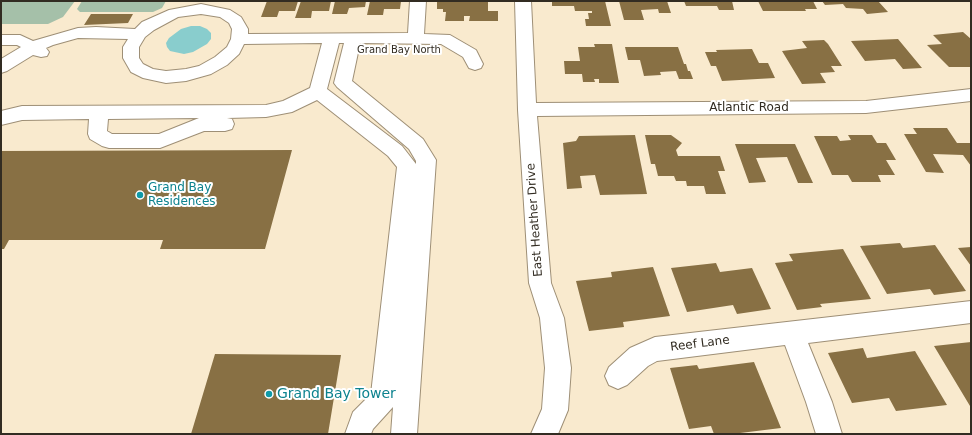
<!DOCTYPE html>
<style>
body{margin:0}
#map{position:relative;width:972px;height:435px;overflow:hidden;background:#f9eace;font-family:"DejaVu Sans",sans-serif}
canvas{display:block}
.frame{position:absolute;inset:0;border:2px solid #322c22;pointer-events:none}
</style>
<div id="map">
<canvas width="972" height="435"></canvas>
<div class="frame"></div>
</div>
<script>
const g = document.querySelector('canvas').getContext('2d');
g.lineJoin = 'round';
function paint(path, color) {
  g.fillStyle = color;
  g.fill(path, 'evenodd');
}
function shape(rows) {
  const path = new Path2D();
  for (const r of rows) {
    path.moveTo(r[0], r[1]);
    for (let i = 2; i < r.length; i += 2) path.lineTo(r[i], r[i + 1]);
  }
  return path;
}
function strokePath(path, color, width, dash) {
  g.strokeStyle = color;
  g.lineWidth = width;
  g.lineCap = dash ? 'butt' : 'round';
  g.setLineDash(dash || []);
  g.stroke(path);
}
function drawText(font, color, halo, rows, align = 'center') {
  g.font = font + ' "DejaVu Sans",sans-serif';
  g.lineWidth = 4;
  g.setLineDash([]);
  g.textBaseline = 'middle';
  g.strokeStyle = halo;
  g.fillStyle = color;
  for (const [text, x, y, turn = 0] of rows) {
    g.save();
    g.translate(x, y);
    g.rotate((+turn || 0) * Math.PI / 180);
    g.textAlign = isNaN(turn) ? turn : align;
    if (halo) g.strokeText(text, 0, 0);
    g.fillText(text, 0, 0);
    g.restore();
  }
}
const green = shape([
 [1,1,75,1,63,17,48,24,1,24],
 [82,1,166,1,162,8,153,12,80,12,77,9]
]);
const water = shape([
 [191,26,200,26,207,29,211,33,211,39,207,44,193,52,184,54,170,51,167,47,166,43,169,38,181,29]
]);
const building = shape([
 [267,1,298,1,295,11,279,11,277,17,261,17],
 [301,1,331,1,329,11,312,11,311,18,295,18],
 [335,1,366,1,365,7,349,8,347,14,332,14],
 [370,1,401,1,400,9,384,9,383,15,367,15],
 [552,1,605,1,611,26,586,26,585,19,589,19,588,13,592,13,592,11,575,11,574,6,552,6],
 [619,1,667,1,671,13,659,13,658,9,641,10,644,20,624,20],
 [684,1,732,1,734,10,719,10,717,6,686,6],
 [758,1,813,1,817,9,805,9,806,11,763,11],
 [822,1,878,1,888,12,867,14,863,9,846,8,843,4,825,5],
 [437,2,488,2,488,11,498,11,498,21,469,21,470,16,464,16,464,21,445,21,446,12,443,12,443,9,437,9],
 [91,14,133,14,128,23,84,25],
 [963,32,971,39,971,67,949,67,927,45,942,44,933,35],
 [898,39,922,68,903,69,895,59,865,61,851,41],
 [824,40,828,44,842,66,831,66,835,72,820,73,826,83,802,84,782,51,807,48,802,41],
 [594,44,612,44,619,83,599,83,599,79,594,79,595,82,583,82,582,74,565,74,564,61,580,61,578,47,595,47],
 [625,47,678,47,684,64,686,64,688,71,690,71,693,79,679,79,676,71,660,72,661,75,644,76,640,60,628,60],
 [752,49,759,63,768,63,775,78,722,81,716,66,711,66,705,52,717,52,716,50],
 [913,128,947,128,957,143,971,143,971,166,963,155,933,154,944,173,926,172,904,134,917,134],
 [635,135,647,194,600,195,595,175,580,176,582,188,567,189,563,143,576,141,579,136],
 [645,135,671,135,682,143,676,150,678,156,720,156,725,171,718,171,726,194,706,194,704,186,687,186,686,181,676,181,674,176,658,176,655,164,651,164],
 [848,135,872,135,877,143,886,143,896,160,886,160,895,175,878,175,881,182,852,182,848,175,832,175,814,136,837,136,840,141,851,140],
 [735,144,795,144,813,183,798,183,787,157,756,158,766,182,749,183],
 [292,150,265,249,160,249,163,240,9,240,4,249,1,249,1,151],
 [900,243,903,248,935,245,966,291,934,295,930,289,887,294,860,246],
 [971,247,971,266,958,248],
 [843,249,871,299,820,304,822,307,797,310,775,263,793,261,789,254],
 [716,263,720,272,752,268,771,309,737,314,733,305,687,312,671,268],
 [653,267,670,316,623,322,624,327,589,331,576,281,612,277,611,272],
 [971,342,971,405,970,406,934,346],
 [863,348,867,358,915,351,947,405,896,411,889,398,852,403,828,353],
 [215,354,341,355,328,434,191,434],
 [754,362,781,428,732,434,714,434,711,426,689,429,670,368,697,365,699,369]
]);
const minor = shape([
 [410,1,426,1,424,34,450,35,476,50,483,64,481,68,475,70,469,68,463,57,441,44,360,43,352,81,423,139,436,160,417,434,391,434,393,407,373,429,371,434,345,434,353,412,371,394,397,167,388,156,317,100,292,112,266,117,227,118,232,119,234,124,232,129,225,131,204,131,160,148,109,148,102,146,90,139,88,134,89,119,22,120,1,125,1,111,22,106,266,105,283,101,310,88,322,43,244,44,239,54,227,65,211,74,186,81,166,83,143,78,131,72,123,58,123,47,128,39,78,38,53,45,46,48,49,52,47,56,41,57,33,55,7,71,1,73,1,59,21,47,17,45,1,45,1,35,20,35,33,41,78,28,96,27,135,29,142,22,169,10,201,4,230,10,241,17,248,29,248,34,408,33,410,1],
 [201,14,220,17,229,23,232,29,231,39,227,47,215,57,199,66,186,69,166,71,153,69,143,64,139,58,139,47,145,37,154,30,178,17,201,14],
 [339,43,344,43,334,83,337,87,409,149,416,161,416,164,402,146,327,89,339,43],
 [199,118,159,134,112,134,107,131,108,119,199,118],
 [515,1,531,1,536,103,866,101,971,89,971,101,866,113,537,116,551,283,564,318,571,368,568,410,558,434,531,434,542,409,545,368,540,318,529,283,518,110,515,1],
 [971,301,971,323,808,343,832,402,842,434,816,434,806,402,785,345,657,361,648,366,627,385,618,389,609,385,605,376,609,367,630,348,655,337,971,301]
]);
const markers = [
 [140,195,4,"#0f9aa8"],
 [269,394,4,"#0f9aa8"]
];
const farStreetnames = [
 ["Grand Bay North",399,50]
];
const streetNames = [
 ["Atlantic Road",749,108],
 ["East Heather Drive",535,220,-94],
 ["Reef Lane",700,344,-7]
];
const cultureNames = [
 ["Grand Bay",148,188],
 ["Residences",148,202]
];
const nearCulturenames = [
 ["Grand Bay Tower",277,394]
];
paint(green, '#a5c0a9');
paint(water, '#89cdcd');
paint(building, '#887044');
strokePath(minor, '#9e8f76', 2);
paint(minor, '#fff');
for (const [x, y, r, color] of markers) {
  const dot = new Path2D();
  dot.arc(x, y, r, 0, 2 * Math.PI);
  g.fillStyle = color;
  g.fill(dot);
  strokePath(dot, '#fff', 1.5);
}
drawText('10px', '#322c22', '#fff', farStreetnames);
drawText('12px', '#322c22', '#fff', streetNames);
drawText('12px', '#0d838f', '#fff', cultureNames, 'left');
drawText('14px', '#0d838f', '#fff', nearCulturenames, 'left');
</script>
